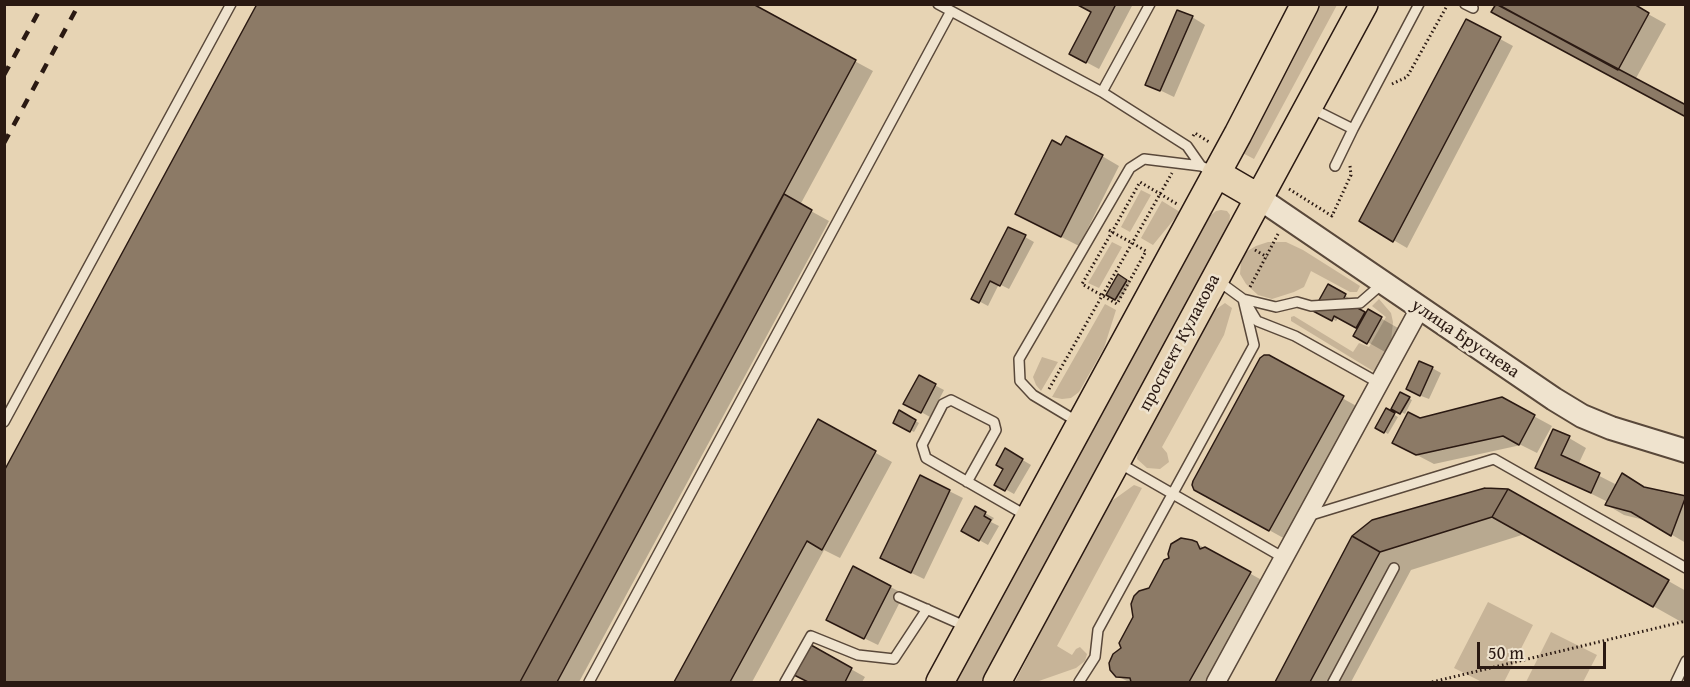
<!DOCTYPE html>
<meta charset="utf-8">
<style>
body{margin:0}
#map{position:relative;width:1690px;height:687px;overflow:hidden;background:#e7d4b4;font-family:"Gentium Book Plus",serif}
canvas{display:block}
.frame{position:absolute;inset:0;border:6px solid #2a1912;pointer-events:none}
.scale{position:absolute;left:1477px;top:642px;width:129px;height:27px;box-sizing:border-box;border:3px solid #2a1912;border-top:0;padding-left:8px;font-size:18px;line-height:21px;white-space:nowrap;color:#2a1912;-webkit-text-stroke:4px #efe3ce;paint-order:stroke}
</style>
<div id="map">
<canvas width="1690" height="687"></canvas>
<div class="frame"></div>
<div class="scale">50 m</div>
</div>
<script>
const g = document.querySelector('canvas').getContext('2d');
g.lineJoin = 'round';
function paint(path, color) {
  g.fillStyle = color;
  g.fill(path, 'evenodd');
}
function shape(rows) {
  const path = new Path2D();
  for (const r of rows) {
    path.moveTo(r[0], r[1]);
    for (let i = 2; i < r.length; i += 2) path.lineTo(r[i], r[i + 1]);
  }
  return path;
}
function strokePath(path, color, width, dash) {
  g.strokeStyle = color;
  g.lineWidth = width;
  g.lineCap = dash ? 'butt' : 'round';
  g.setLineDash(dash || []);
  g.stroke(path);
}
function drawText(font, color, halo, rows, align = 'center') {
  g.font = font + ' "Gentium Book Plus",serif';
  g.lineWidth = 5;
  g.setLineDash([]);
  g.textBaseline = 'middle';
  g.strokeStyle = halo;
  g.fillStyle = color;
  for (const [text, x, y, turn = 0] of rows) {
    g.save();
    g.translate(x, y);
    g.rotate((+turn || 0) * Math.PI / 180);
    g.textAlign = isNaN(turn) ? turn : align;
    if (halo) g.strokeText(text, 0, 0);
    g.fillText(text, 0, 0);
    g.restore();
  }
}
const green = shape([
 [1314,5,1337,5,1254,159,1235,149],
 [1141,190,1151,195,1130,232,1121,227],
 [1162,201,1180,212,1153,245,1141,238],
 [1221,210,1227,211,1230,215,1229,227,983,682,956,682,1210,216,1216,211],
 [1112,242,1122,247,1099,288,1088,283],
 [1268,242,1286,242,1303,250,1360,286,1357,292,1350,292,1311,271,1304,287,1294,292,1272,299,1258,295,1246,284,1240,274,1241,261,1244,253,1256,246],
 [1379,299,1391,313,1393,322,1391,342,1385,356,1380,366,1373,371,1291,321,1291,317,1294,316,1353,352,1359,343,1369,347,1386,317,1372,306],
 [1225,303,1232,308,1224,335,1162,447,1167,453,1169,462,1160,469,1147,468,1137,459,1138,451,1215,310],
 [1105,304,1116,310,1104,348,1079,392,1071,398,1062,399,1052,397],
 [1042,357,1058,362,1041,391,1036,385,1033,377],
 [1134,485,1142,488,1057,646,1072,655,1076,649,1080,647,1087,654,1085,661,1076,668,1036,682,1015,682,1101,515,1109,503],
 [1488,602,1533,625,1504,682,1482,682,1454,668],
 [1551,632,1597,655,1583,682,1526,682]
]);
const shadow = shape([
 [749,4,873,71,800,205,829,221,579,682,4,682,4,474],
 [1078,4,1133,4,1099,69,1084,61,1092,12],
 [1497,4,1630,4,1666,24,1635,80,1493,12],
 [1192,17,1205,25,1174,97,1147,84],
 [1467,21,1513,46,1407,248,1361,221],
 [1062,147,1102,156,1119,166,1079,246,1034,223],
 [1025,237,1034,242,1009,289,999,284,988,306,973,298],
 [1118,276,1130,283,1119,301,1108,294],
 [1329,286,1349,298,1346,303,1366,314,1368,311,1398,328,1385,352,1355,335,1359,328,1339,317,1336,321,1315,310],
 [1268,357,1360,408,1287,540,1213,499],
 [1432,368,1441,373,1429,399,1416,394],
 [919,377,944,390,930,417,905,403],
 [1401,394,1412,400,1405,414,1393,408],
 [1502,399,1552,426,1537,453,1521,445,1434,464,1411,452,1419,419],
 [1386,410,1398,417,1388,434,1377,427],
 [900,412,919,423,914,432,895,422],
 [818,421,892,462,840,558,824,550,752,682,675,682],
 [1569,438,1586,448,1578,465,1617,485,1644,488,1686,498,1686,543,1648,521,1624,515,1607,505,1608,502,1537,467],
 [1006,450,1031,465,1014,494,996,484,1005,470],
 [921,477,963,498,924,579,895,565],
 [1508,490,1686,591,1685,624,1525,534,1411,570,1351,682,1277,682,1353,537],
 [976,508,994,518,991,522,999,526,988,545,963,531],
 [1192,541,1267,583,1212,682,1129,682,1117,676,1123,649,1150,589,1170,560],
 [854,568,904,594,878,645,841,627],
 [812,647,865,677,862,682,810,682,796,675]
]);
const building = shape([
 [257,4,753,4,856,60,520,682,4,682,4,471,257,4],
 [1076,4,1116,4,1086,63,1069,54,1091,12,1076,4],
 [1496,4,1686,105,1686,117,1491,12,1496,4],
 [1497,4,1634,4,1649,13,1618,70,1497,4],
 [1177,10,1193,16,1160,91,1145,85,1177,10],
 [1466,19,1501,37,1393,242,1359,221,1466,19],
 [1066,136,1103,155,1061,237,1015,214,1052,140,1061,145,1066,136],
 [784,194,812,210,557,682,520,682,784,194],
 [1008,227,1026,235,1000,286,990,281,979,303,971,299,1008,227],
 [1118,274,1127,280,1115,300,1106,295,1118,274],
 [1328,284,1346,294,1343,300,1365,312,1356,328,1334,316,1332,321,1313,311,1328,284],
 [1368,309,1382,317,1367,344,1353,336,1368,309],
 [1264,355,1269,355,1344,396,1269,531,1194,490,1192,485,1193,481,1260,358,1264,355],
 [1419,361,1433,367,1420,396,1406,389,1419,361],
 [919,375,936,384,921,413,903,404,919,375],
 [1400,392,1410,397,1400,414,1391,409,1400,392],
 [1502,397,1535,415,1519,445,1503,436,1416,455,1392,443,1408,412,1420,418,1502,397],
 [1386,408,1395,413,1384,433,1375,428,1386,408],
 [899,410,916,420,910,432,893,423,899,410],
 [818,419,876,451,822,550,807,541,730,682,674,682,818,419],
 [1553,429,1570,436,1561,455,1600,473,1591,493,1535,468,1553,429],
 [1005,448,1023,459,1005,491,994,485,1003,469,996,465,1005,448],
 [1622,473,1644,487,1686,496,1671,536,1631,512,1605,505,1622,473],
 [920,475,950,490,911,573,880,558,920,475],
 [1485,488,1508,489,1492,517,1380,552,1352,536,1372,520,1485,488],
 [1508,489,1669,580,1653,607,1492,517,1508,489],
 [975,506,986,512,984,516,991,520,979,541,961,531,975,506],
 [1352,536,1380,552,1310,682,1275,682,1352,536],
 [1181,538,1192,540,1197,542,1200,549,1205,547,1251,572,1189,682,1131,682,1130,678,1116,677,1110,670,1109,663,1113,654,1121,648,1119,643,1133,617,1131,604,1134,596,1139,591,1149,588,1164,560,1169,558,1168,554,1171,544,1181,538],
 [853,566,891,586,864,639,826,620,853,566],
 [811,645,852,668,845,682,808,682,794,675,811,645]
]);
const path = shape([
 [1392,84,1407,77,1448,4],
 [1193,136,1195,133,1209,142],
 [1289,189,1332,216,1351,175,1350,166],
 [1109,230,1112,232,1132,243,1146,251,1117,304,1082,284,1112,232,1140,182,1177,204],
 [1255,250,1267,257],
 [1250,287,1278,234],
 [1049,389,1172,173],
 [1432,682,1686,621]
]);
const service = shape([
 [938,4,1102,92,1187,146,1201,166],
 [1465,4,1473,8],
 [1102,92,1150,4],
 [1311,108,1353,129,1419,4],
 [1335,166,1353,129],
 [1217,280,1243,299,1276,307,1297,302,1311,306,1360,303,1383,283],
 [1248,306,1257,321,1295,336,1379,383],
 [4,422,231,4],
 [1078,422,1033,395,1020,381,1019,359,1130,168,1144,159,1201,166,1214,172],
 [1119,463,1284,558],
 [967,482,996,430,994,422,951,400,943,404,922,445,926,458,1027,516],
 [1308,516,1494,459,1686,568],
 [899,597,967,627],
 [589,682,951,11],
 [785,682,811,636,858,655,894,659,927,609],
 [1079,682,1095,657,1098,630,1254,345,1243,299],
 [1333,682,1394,568],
 [1676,682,1686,661]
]);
const minor = shape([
 [1216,682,1420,308]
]);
const tertiary = shape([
 [1259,198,1554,399,1582,416,1611,428,1686,451]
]);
const primary = shape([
 [1216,173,1259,198],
 [940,682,1238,134,1305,4],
 [997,682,1364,4]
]);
const rail = shape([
 [4,75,43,4],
 [4,143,79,4]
]);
const streetNames = [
 ["улица Бруснева",1465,339,34],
 ["проспект Кулакова",1180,343,-62]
];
paint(green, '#c7b498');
paint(shadow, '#0003');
paint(building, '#8c7a66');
strokePath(building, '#2a1912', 1.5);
strokePath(service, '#59483a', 12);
strokePath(minor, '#59483a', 21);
strokePath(tertiary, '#59483a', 26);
strokePath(primary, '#2a1912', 30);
strokePath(path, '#2a1912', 3, [1.5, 3]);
strokePath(service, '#efe3ce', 9);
strokePath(minor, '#efe3ce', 18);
strokePath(tertiary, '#efe3ce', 22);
strokePath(primary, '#e7d4b4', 27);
strokePath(rail, '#2a1912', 4.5, [10, 10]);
drawText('18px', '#2a1912', '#efe3ce', streetNames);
</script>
